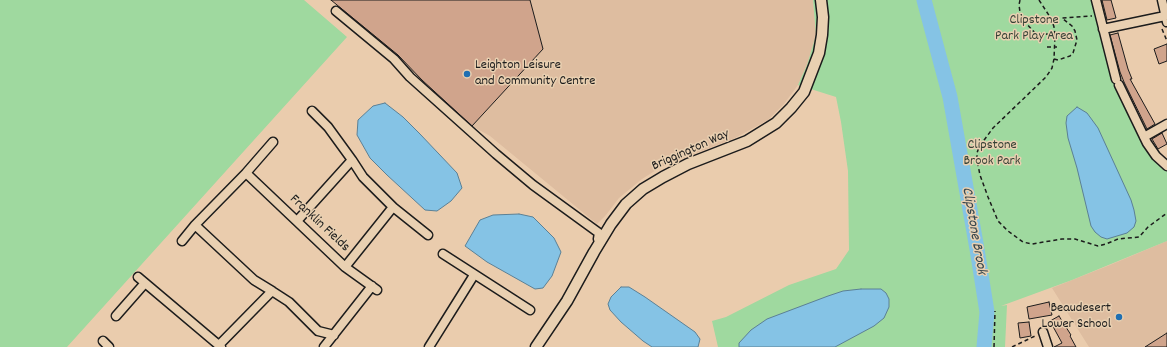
<!DOCTYPE html>
<style>
body{margin:0}
canvas{display:block;background:#eaccad}
</style>
<canvas width="1167" height="347"></canvas>
<script>
const g = document.querySelector('canvas').getContext('2d');
g.lineJoin = 'round';
function paint(path, color) {
  g.fillStyle = color;
  g.fill(path, 'evenodd');
}
function shape(rows) {
  const path = new Path2D();
  for (const r of rows) {
    path.moveTo(r[0], r[1]);
    for (let i = 2; i < r.length; i += 2) path.lineTo(r[i], r[i + 1]);
  }
  return path;
}
function strokePath(path, color, width, dash) {
  g.strokeStyle = color;
  g.lineWidth = width;
  g.lineCap = dash ? 'butt' : 'round';
  g.setLineDash(dash || []);
  g.stroke(path);
}
function drawText(font, color, halo, rows, align = 'center') {
  g.font = font + ' Dekko,sans-serif';
  g.lineWidth = 3;
  g.setLineDash([]);
  g.textBaseline = 'middle';
  g.strokeStyle = halo;
  g.fillStyle = color;
  for (const [text, x, y, turn = 0] of rows) {
    g.save();
    g.translate(x, y);
    g.rotate((+turn || 0) * Math.PI / 180);
    g.textAlign = isNaN(turn) ? turn : align;
    if (halo) g.strokeText(text, 0, 0);
    g.fillText(text, 0, 0);
    g.restore();
  }
}
const built = shape([
 [530,0,813,0,816,35,807,65,798,85,784,104,768,120,735,138,661,167,642,179,619,198,606,215,597,224,490,136,472,126,496,100],
 [1167,241,1167,347,1089,347,1052,288,1110,265]
]);
const green = shape([
 [0,0,304,0,347,37,67,347,0,347],
 [813,0,1096,0,1116,79,1135,120,1167,166,1167,241,1072,280,1001,306,1007,305,1005,347,986,347,989,311,987,312,983,347,718,347,712,321,726,317,789,285,836,269,849,250,848,171,841,122,836,97,798,85,807,65,816,35]
]);
const water = shape([
 [385,103,403,117,420,134,457,173,462,188,451,201,437,211,425,210,387,175,370,158,357,135,358,120,373,106,385,103],
 [1077,107,1087,113,1098,128,1131,200,1134,210,1136,221,1134,227,1127,233,1107,239,1101,237,1095,232,1091,226,1077,168,1068,138,1066,123,1067,116,1077,107],
 [519,214,533,217,554,238,561,252,552,276,543,288,535,289,487,262,465,246,480,220,493,215,519,214],
 [621,287,629,287,645,297,695,332,700,339,698,347,652,347,643,341,621,322,610,310,608,304,611,297,621,287],
 [861,289,881,289,886,293,889,299,889,307,884,318,874,326,835,347,739,347,739,343,751,330,767,319,828,296,843,291,861,289]
]);
const river = shape([
 [924,0,950,97,977,249,987,312,984,347]
]);
const building = shape([
 [331,0,530,0,543,49,472,126,422,80,398,55,331,0],
 [1102,0,1111,0,1116,18,1107,20,1102,0],
 [1118,33,1128,69,1132,79,1130,79,1155,124,1147,129,1124,82,1120,72,1110,35,1118,33],
 [1167,44,1167,61,1159,64,1154,49,1167,44],
 [1162,133,1167,144,1158,149,1152,139,1162,133],
 [1049,302,1052,315,1029,319,1027,307,1049,302],
 [1059,316,1071,335,1070,336,1076,347,1054,347,1062,343,1050,321,1059,316],
 [1029,322,1031,336,1020,338,1018,323,1029,322],
 [1167,333,1167,347,1145,347,1167,333]
]);
const path = shape([
 [1020,0,1019,5,1020,12,1025,22,1035,33,1055,35],
 [1039,0,1052,20,1054,27,1055,35,1054,59,1052,68,1046,77,993,128,979,147,977,153,977,160,980,175,988,197,998,221,1008,231,1023,242,1032,244,1062,239,1075,239,1098,246,1106,244,1118,239,1139,237,1148,227,1167,213],
 [1162,29,1167,41],
 [1047,47,1057,47],
 [1054,59,1058,60,1070,56,1073,53,1077,40,1075,31,1072,26,1062,18,1092,16],
 [994,347,995,311],
 [1012,347,1035,336]
]);
const minor = shape([
 [1096,0,1116,79],
 [1162,0,1167,22],
 [336,11,394,59,410,77,496,154,533,185,599,233,598,239,601,241],
 [1103,29,1165,16],
 [1119,85,1147,143,1156,156,1167,166],
 [312,111,328,127,352,160],
 [1144,137,1167,124],
 [246,173,345,267,377,290],
 [393,207,428,235],
 [297,221,352,160,363,177,393,207,345,267],
 [182,241,195,225],
 [443,254,530,310],
 [138,277,221,347],
 [272,291,289,302,318,331,334,335],
 [116,316,145,283],
 [1043,332,1048,347],
 [103,341,109,347],
 [219,345,272,291,254,280,195,225,246,173,273,142],
 [324,347,372,286],
 [429,347,474,275]
]);
const tertiary = shape([
 [536,347,567,301,594,252,611,224,626,204,643,189,663,177,688,164,747,141,776,123,791,108,804,92,819,53,822,35,823,17,821,0]
]);
const markers = [
 [467,74,4,"#1f6fb2"],
 [1119,317,4,"#1f6fb2"]
];
const parkNames = [
 ["Clipstone",1034,21],
 ["Park Play Area",1034,37],
 ["Clipstone",992,146],
 ["Brook Park",992,162]
];
const poiNames = [
 ["Leighton Leisure",475,66],
 ["and Community Centre",475,82],
 ["Beaudesert",1111,309,"right"],
 ["Lower School",1111,325,"right"]
];
const streetNames = [
 ["Briggington Way",691,151,-24],
 ["Franklin Fields",319,224,43]
];
const waterNames = [
 ["Clipstone Brook",973,231,80]
];
paint(built, '#debda0');
paint(green, '#9fd99f');
paint(water, '#85c3e5');
strokePath(water, '#5b8095', 1);
strokePath(river, '#85c3e5', 15);
paint(building, '#d0a48c');
strokePath(building, '#1c1c1c', 1);
strokePath(minor, '#1c1c1c', 11);
strokePath(tertiary, '#1c1c1c', 13);
strokePath(path, '#1c1c1c', 1.5, [4, 3]);
strokePath(minor, '#e9d0b1', 8);
strokePath(tertiary, '#e9d0b1', 10);
for (const [x, y, r, color] of markers) {
  const dot = new Path2D();
  dot.arc(x, y, r, 0, 2 * Math.PI);
  g.fillStyle = color;
  g.fill(dot);
  strokePath(dot, '#e9d0b1', 1.5);
}
drawText('14px', '#364236', '#e9d0b1', parkNames);
drawText('14px', '#1c1c1c', '#e9d0b1', poiNames, 'left');
drawText('14px', '#1c1c1c', '#e9d0b1', streetNames);
drawText('italic 15px', '#36464e', '#e9d0b1', waterNames);
</script>
